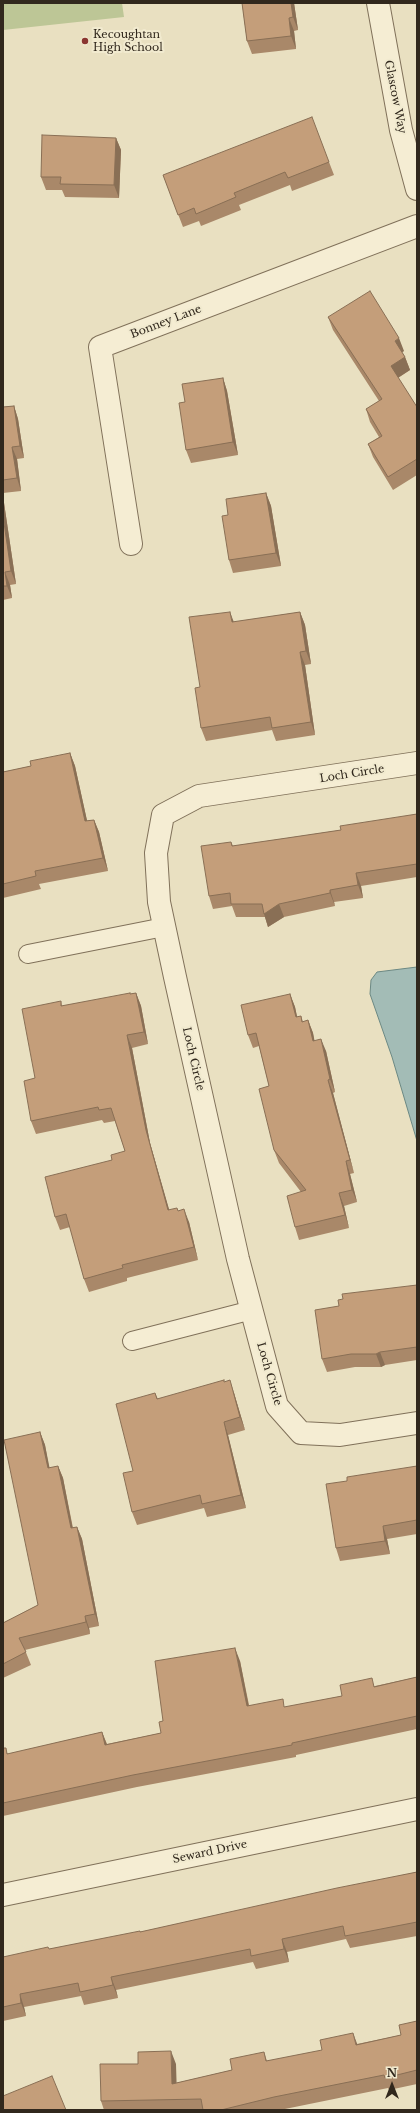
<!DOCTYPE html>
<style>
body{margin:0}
#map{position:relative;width:420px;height:2113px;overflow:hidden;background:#e9e0c1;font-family:"Libre Baskerville",serif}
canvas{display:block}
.frame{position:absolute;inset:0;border:4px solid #31281d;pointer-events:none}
.north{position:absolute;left:372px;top:2065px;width:40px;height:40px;-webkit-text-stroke:3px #f1eacf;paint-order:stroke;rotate:0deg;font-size:11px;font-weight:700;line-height:16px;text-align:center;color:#31281d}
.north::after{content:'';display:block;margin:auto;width:14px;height:18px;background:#31281d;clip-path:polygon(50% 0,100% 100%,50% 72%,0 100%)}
</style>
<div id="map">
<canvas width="420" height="2113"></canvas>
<div class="frame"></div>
<div class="north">N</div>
</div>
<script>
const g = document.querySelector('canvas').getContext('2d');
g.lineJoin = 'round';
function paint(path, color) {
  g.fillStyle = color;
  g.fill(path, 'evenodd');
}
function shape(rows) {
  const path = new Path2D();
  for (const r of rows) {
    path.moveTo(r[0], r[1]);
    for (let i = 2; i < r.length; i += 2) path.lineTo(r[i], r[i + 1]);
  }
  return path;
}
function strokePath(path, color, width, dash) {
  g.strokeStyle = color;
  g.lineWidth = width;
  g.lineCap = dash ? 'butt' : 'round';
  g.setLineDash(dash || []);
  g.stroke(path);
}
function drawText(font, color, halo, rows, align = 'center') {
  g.font = font + ' "Libre Baskerville",serif';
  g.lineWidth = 4;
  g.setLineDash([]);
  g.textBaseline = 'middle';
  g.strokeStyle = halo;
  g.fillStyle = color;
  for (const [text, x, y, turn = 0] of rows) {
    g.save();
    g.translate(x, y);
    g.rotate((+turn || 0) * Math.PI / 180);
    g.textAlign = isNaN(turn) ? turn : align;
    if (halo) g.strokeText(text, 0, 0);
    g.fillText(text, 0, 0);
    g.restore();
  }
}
const green = shape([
 [3,3,122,3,124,17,3,30]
]);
const water = shape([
 [417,967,417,1141,392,1057,370,994,371,980,377,972,417,967]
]);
const service = shape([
 [28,954,164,927],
 [132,1341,252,1310]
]);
const minor = shape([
 [378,3,401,130,417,189],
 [131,544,100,347,417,226],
 [417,763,199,796,163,815,156,853,159,902,175,977,238,1259,277,1406,301,1433,340,1435,417,1423],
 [3,1895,417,1809]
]);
const wall = shape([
 [242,3,294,3,298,30,294,31,296,49,252,54,247,41],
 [116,138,121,150,119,198,65,197,62,190,46,190,41,177],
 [329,162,334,175,292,191,290,185,239,205,241,210,201,226,199,221,183,227,163,175],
 [328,317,404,351,402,352,405,357,410,370,398,378,417,407,417,475,393,490,373,457,368,444,379,437,370,422,366,409,379,401,333,330],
 [223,378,227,391,238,455,191,463,186,450,185,402],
 [14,406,18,419,24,458,17,459,21,491,3,493,3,407],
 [266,493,271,506,281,566,233,573,229,560,228,515],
 [3,496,16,584,10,585,12,598,3,600],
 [300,612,305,625,311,664,305,665,315,735,276,741,272,730,206,741,201,728,200,687,234,622],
 [70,753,75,766,87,821,94,820,99,832,108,871,39,884,41,889,3,898,3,772,31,766],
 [417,814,417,877,361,886,363,898,334,902,335,906,284,917,268,927,265,917,236,917,232,906,213,909,209,896,231,842,233,846,341,830],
 [136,993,141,1006,148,1044,132,1048,150,1143,169,1210,178,1211,189,1222,198,1260,127,1278,127,1281,89,1292,84,1279,70,1227,60,1230,55,1217,112,1160,125,1151,115,1121,104,1123,102,1120,36,1134,31,1121,61,1001,62,1006],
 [290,994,295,1007,297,1017,301,1016,303,1022,308,1020,313,1033,314,1040,326,1051,335,1092,333,1093,354,1173,350,1174,357,1202,344,1206,349,1228,299,1240,295,1227,301,1192,279,1163,274,1150,269,1086,259,1046,253,1048,248,1035],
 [417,1285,417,1360,385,1365,381,1367,355,1367,327,1372,322,1359,339,1306],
 [225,1382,234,1393,245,1430,228,1435,246,1508,207,1517,204,1508,137,1525,132,1512,133,1471,155,1393,158,1399],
 [40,1432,45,1445,49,1468,58,1466,63,1478,73,1528,77,1527,82,1539,99,1626,89,1628,90,1634,25,1650,31,1665,3,1678,3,1623,38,1605],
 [417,1466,417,1534,387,1539,390,1554,340,1561,336,1548,347,1481],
 [240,1661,249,1705,286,1707,342,1696,375,1686,417,1677,417,1729,296,1755,296,1757,137,1787,3,1816,3,1748,8,1754,102,1732,107,1744,161,1733,163,1721],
 [417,1872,417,1936,350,1948,346,1939,287,1952,289,1962,256,1969,253,1962,116,1990,118,1998,84,2005,81,1996,24,2007,26,2016,3,2021,3,1957,49,1949,140,1932],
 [417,2021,417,2084,389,2090,388,2088,280,2110,104,2110,101,2101,176,2064,176,2083,232,2070,264,2052,267,2061,357,2044,401,2035]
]);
const shadedWall = shape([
 [291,3,294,3,298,30,293,17],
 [289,18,294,31,296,49,291,36],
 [116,138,121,150,119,198,114,185],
 [399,338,404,351,399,354,395,341],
 [405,357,410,370,396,379,391,366],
 [223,378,227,391,238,455,233,442],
 [14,406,18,419,24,458,20,446],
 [12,447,17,459,21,491,17,478],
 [266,493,271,506,281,566,276,553],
 [3,496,16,584,11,571,3,516],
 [5,572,10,585,12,598,7,586],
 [230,612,235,625,232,622],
 [300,612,305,625,311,664,306,651],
 [300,652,305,665,315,735,311,722],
 [70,753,75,766,90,834,85,821],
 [94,820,99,832,108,871,103,858],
 [356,873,361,886,363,898,358,885],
 [330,890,334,902,335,906,330,893],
 [279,904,284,917,268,927,264,914],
 [136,993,141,1006,148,1044,144,1032],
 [290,994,295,1007,300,1030,296,1017],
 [308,1020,313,1033,317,1053,313,1041],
 [127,1035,132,1048,150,1143,173,1223,168,1210,146,1130],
 [321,1039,326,1051,335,1092,330,1079],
 [328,1080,333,1093,354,1173,350,1160],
 [346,1161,350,1174,357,1202,352,1190],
 [339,1193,344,1206,349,1228,345,1215],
 [184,1209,189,1222,198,1260,194,1247],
 [380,1352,385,1365,381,1367,376,1354],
 [230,1380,234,1393,245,1430,240,1417],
 [224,1422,228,1435,246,1508,241,1495],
 [40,1432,45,1445,52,1480,48,1468],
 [58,1466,63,1478,75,1541,71,1528],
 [383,1526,387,1539,390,1554,385,1541],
 [77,1527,82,1539,99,1626,95,1614],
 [85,1616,89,1628,90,1634,86,1622],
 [235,1648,240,1661,251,1718,247,1706],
 [102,1732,107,1745,105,1745],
 [282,1939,287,1952,289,1962,284,1949],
 [111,1977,116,1990,118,1998,113,1985],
 [20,1994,24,2007,26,2016,21,2003],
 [353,2033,358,2046,356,2045],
 [171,2051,176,2064,177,2097,172,2084]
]);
const building = shape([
 [242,3,291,3,293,17,289,18,291,36,247,41,242,3],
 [312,117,329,162,288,178,285,172,234,193,236,197,196,214,194,208,178,215,163,175,312,117],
 [42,135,116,138,114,185,60,184,61,177,41,177,42,135],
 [370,291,399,338,395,341,405,357,391,366,417,407,417,459,388,477,368,444,382,436,366,409,382,399,328,317,370,291],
 [223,378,233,442,186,450,179,403,185,402,182,384,223,378],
 [14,406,20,446,12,447,17,478,3,480,3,407,14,406],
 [266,493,276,553,229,560,222,516,228,515,226,499,266,493],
 [3,516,11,571,5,572,7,586,3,586,3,516],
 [230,612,232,622,300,612,306,651,300,652,311,722,272,728,270,717,201,728,195,688,200,687,189,617,230,612],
 [70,753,85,821,94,820,103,858,35,871,36,876,3,884,3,772,31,766,30,761,70,753],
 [417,814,417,864,356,873,358,885,330,890,330,893,279,904,264,914,262,904,231,904,230,893,209,896,201,846,231,842,232,846,287,838,341,830,340,826,417,814],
 [130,993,130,994,136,993,144,1032,127,1035,146,1130,168,1210,177,1208,178,1211,184,1209,194,1247,122,1265,123,1268,84,1279,66,1214,55,1217,45,1177,112,1160,111,1155,125,1151,111,1108,99,1110,98,1107,31,1121,24,1081,35,1078,22,1009,61,1001,61,1006,130,993],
 [290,994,296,1017,301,1016,302,1022,308,1020,313,1041,321,1039,330,1079,328,1080,350,1160,346,1161,352,1190,339,1193,345,1215,295,1227,287,1196,306,1190,274,1150,259,1089,269,1086,256,1033,248,1035,241,1005,290,994],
 [417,1285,417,1347,380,1352,376,1354,351,1354,322,1359,315,1310,339,1306,338,1300,343,1299,342,1294,417,1285],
 [224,1380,224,1382,230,1380,240,1417,224,1422,241,1495,202,1504,200,1495,132,1512,123,1473,133,1471,116,1404,155,1393,157,1399,224,1380],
 [40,1432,48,1468,58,1466,71,1528,77,1527,95,1614,85,1616,86,1622,19,1638,26,1652,3,1664,3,1623,38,1605,4,1440,40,1432],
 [417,1466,417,1520,383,1526,385,1541,336,1548,326,1484,347,1481,347,1477,417,1466],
 [235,1648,247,1706,283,1699,284,1707,342,1696,340,1685,372,1678,374,1687,417,1677,417,1716,292,1743,292,1745,133,1775,3,1803,3,1748,6,1748,7,1754,102,1732,105,1745,161,1733,159,1722,163,1721,155,1661,235,1648],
 [417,1872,417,1922,345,1936,343,1926,282,1939,284,1949,251,1956,250,1949,111,1977,113,1985,80,1992,78,1983,20,1994,21,2003,3,2007,3,1957,48,1947,49,1949,140,1931,140,1932,337,1888,417,1872],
 [417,2021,417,2070,385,2078,384,2075,274,2097,221,2110,203,2110,201,2099,101,2101,100,2064,138,2064,138,2052,171,2051,172,2084,232,2070,230,2059,264,2052,266,2061,322,2050,320,2040,353,2033,356,2045,401,2035,399,2025,417,2021],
 [52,2076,66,2110,4,2110,3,2107,3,2096,52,2076]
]);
const markers = [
 [85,41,4,"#8a3630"]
];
const poiNames = [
 ["Kecoughtan",93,35],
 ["High School",93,48]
];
const streetNames = [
 ["Glascow Way",395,97,79],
 ["Bonney Lane",166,322,-21],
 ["Loch Circle",352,774,-9],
 ["Loch Circle",193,1059,77],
 ["Loch Circle",269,1374,74],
 ["Seward Drive",210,1852,-12]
];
paint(green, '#bdc696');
paint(water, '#a3bcb6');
strokePath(water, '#6b8883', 1);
strokePath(service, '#80715a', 20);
strokePath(minor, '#80715a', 24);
strokePath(service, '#f5edd3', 18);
strokePath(minor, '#f5edd3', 22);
paint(wall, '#a98869');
paint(shadedWall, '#896f55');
paint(building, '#c49e7a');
strokePath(building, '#896f55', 1);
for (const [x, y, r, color] of markers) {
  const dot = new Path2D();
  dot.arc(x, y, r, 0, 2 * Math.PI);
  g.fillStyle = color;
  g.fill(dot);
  strokePath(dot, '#f1eacf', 1.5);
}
drawText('11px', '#31281d', '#f1eacf', poiNames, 'left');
drawText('11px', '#31281d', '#f1eacf', streetNames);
</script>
